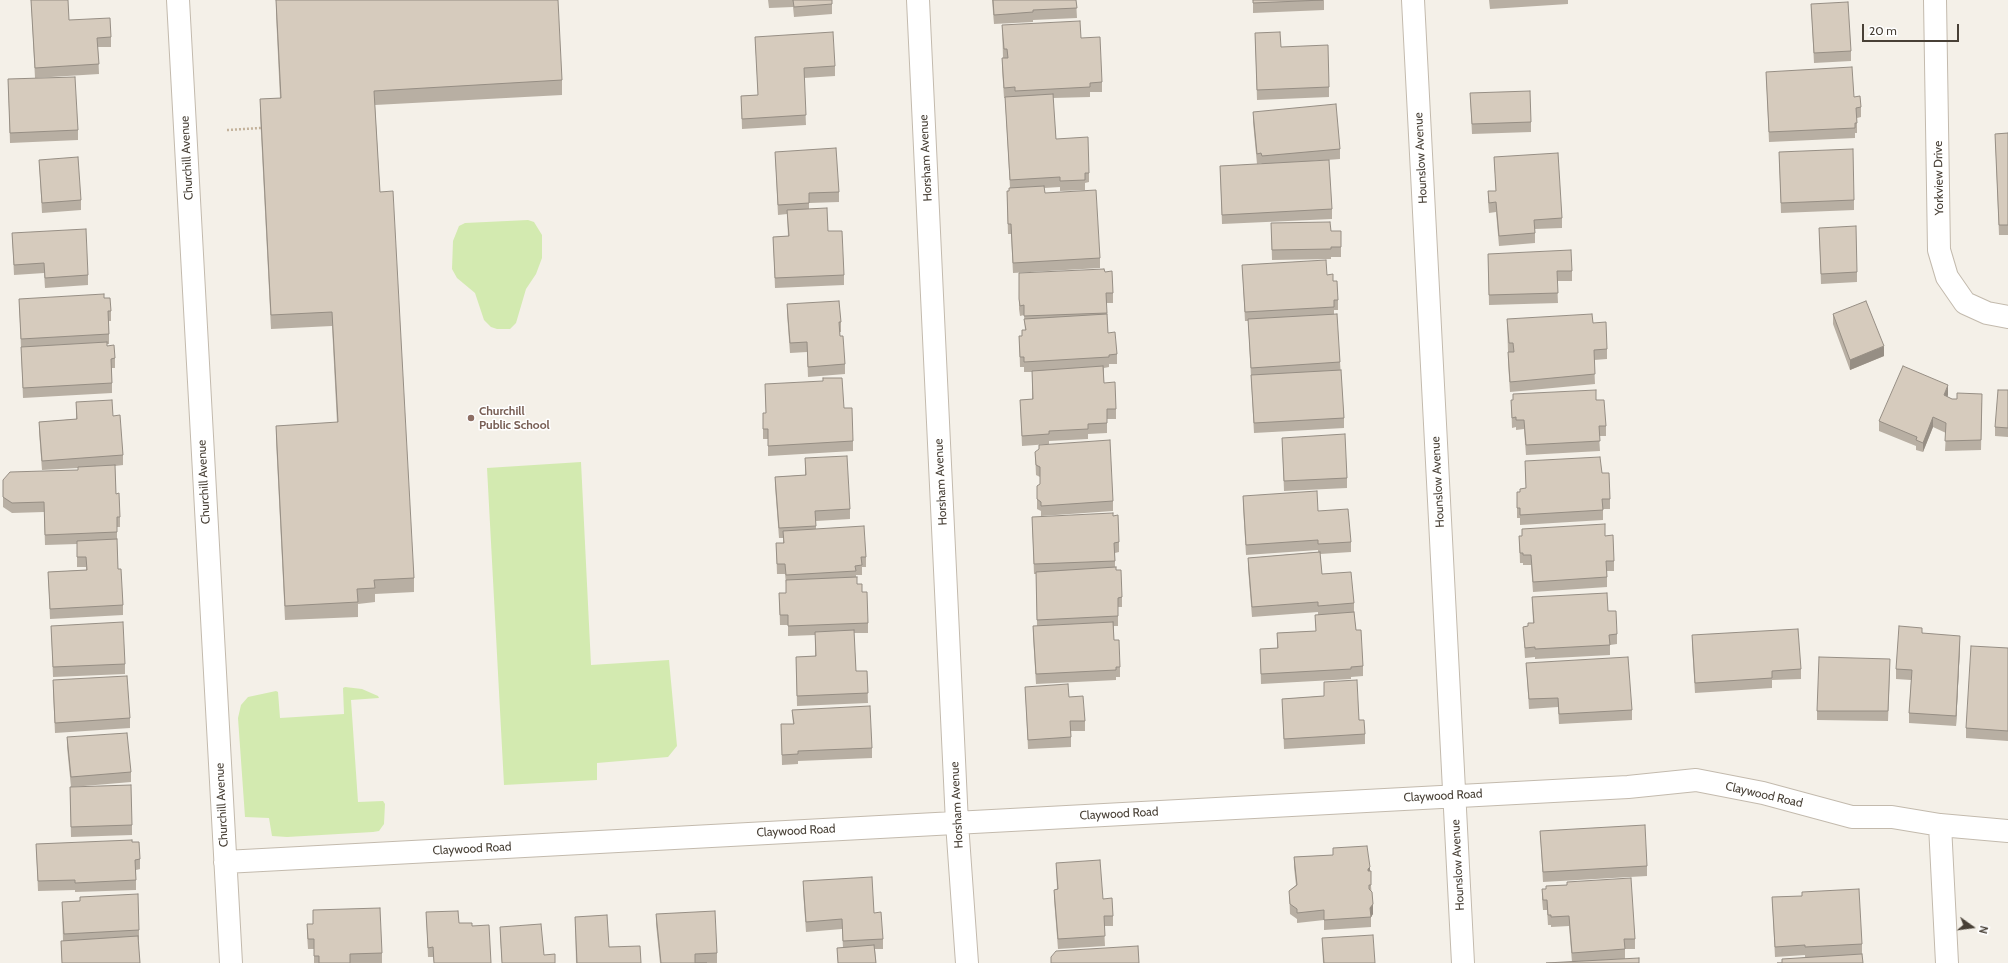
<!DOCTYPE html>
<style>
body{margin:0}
#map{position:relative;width:2008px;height:963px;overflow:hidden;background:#f4f0e8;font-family:Cabin,sans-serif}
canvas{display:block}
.north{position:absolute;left:1952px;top:907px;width:40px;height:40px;-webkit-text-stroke:3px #fff;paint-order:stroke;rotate:104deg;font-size:11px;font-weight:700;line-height:16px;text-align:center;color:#484036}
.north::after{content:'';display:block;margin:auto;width:14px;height:18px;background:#484036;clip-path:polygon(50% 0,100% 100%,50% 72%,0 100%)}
.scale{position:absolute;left:1862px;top:24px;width:97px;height:18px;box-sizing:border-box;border:2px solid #484036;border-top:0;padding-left:5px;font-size:12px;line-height:14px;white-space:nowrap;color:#484036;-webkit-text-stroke:3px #fff;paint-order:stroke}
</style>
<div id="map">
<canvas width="2008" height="963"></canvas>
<div class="north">N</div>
<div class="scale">20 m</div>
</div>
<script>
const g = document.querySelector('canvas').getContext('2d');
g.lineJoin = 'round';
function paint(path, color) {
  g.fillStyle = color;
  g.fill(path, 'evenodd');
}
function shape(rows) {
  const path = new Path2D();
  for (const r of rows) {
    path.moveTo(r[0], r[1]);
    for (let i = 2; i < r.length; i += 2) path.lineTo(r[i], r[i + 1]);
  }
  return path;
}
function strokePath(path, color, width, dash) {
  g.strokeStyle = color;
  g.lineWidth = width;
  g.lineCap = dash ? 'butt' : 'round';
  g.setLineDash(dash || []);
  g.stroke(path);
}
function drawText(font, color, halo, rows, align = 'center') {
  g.font = font + ' Cabin,sans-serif';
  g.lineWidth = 3;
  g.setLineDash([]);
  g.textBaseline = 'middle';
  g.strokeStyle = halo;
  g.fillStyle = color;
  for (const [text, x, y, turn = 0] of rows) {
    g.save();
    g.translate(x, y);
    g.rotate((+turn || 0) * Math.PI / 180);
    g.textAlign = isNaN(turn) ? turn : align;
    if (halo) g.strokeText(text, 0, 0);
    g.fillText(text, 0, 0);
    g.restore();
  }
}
const green = shape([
 [528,220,534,222,542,235,542,258,536,274,526,289,516,323,510,329,497,329,491,327,484,320,475,293,457,278,452,269,453,241,459,226,465,223],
 [581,462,591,665,669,660,677,746,668,757,597,763,597,780,504,785,487,468],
 [345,687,362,689,378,696,379,698,351,700,358,802,383,801,385,804,384,824,379,831,373,832,287,837,272,836,269,818,245,817,238,718,241,705,248,697,276,691,278,692,280,718,344,714,343,688]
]);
const path = shape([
 [227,130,261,128]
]);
const street = shape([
 [178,0,231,963],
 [918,0,957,823,967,963],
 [1413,0,1463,963],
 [1935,0,1939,250,1947,277,1965,303,1987,313,2008,317],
 [1940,825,1947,963],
 [225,862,1628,787,1696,780,1763,793,1852,817,1892,817,1940,825,2008,831]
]);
const wall = shape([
 [31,0,69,20,111,37,111,47,98,47,99,74,35,78],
 [276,0,562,80,562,95,375,105,380,192,414,578,414,592,375,594,375,602,358,604,358,617,285,620,276,440,276,426,337,423,332,326,271,329,260,114,260,99,280,98,276,14],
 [768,0,832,0,832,14,794,17,793,7,769,8],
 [992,0,1076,0,1077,18,1033,20,1033,22,994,24],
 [1253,0,1324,0,1324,10,1253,13],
 [1489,0,1568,0,1568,4,1490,9],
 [1811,4,1851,51,1851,61,1814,63],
 [1002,25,1081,38,1102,82,1102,92,1090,92,1090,97,1053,98,1056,139,1089,173,1089,182,1085,183,1085,190,1060,191,1060,187,1044,188,1045,193,1100,258,1100,268,1013,273,1011,234,1008,234,1007,201,1007,191,1009,191,1010,188,1005,98,1004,98,1002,68,1002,58,1003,58],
 [1255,33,1281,47,1329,87,1329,97,1257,100],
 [755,37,835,66,835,76,804,78,806,125,742,129,741,96,758,95],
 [1766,72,1854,97,1861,107,1861,117,1857,118,1857,133,1855,133,1855,138,1769,142],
 [8,79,78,130,78,140,10,143],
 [1470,93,1531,122,1531,132,1472,134],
 [1253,112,1340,149,1340,159,1313,161,1332,209,1332,219,1222,224,1220,166,1262,164,1261,163,1257,164,1253,122],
 [2008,133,2008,235,1999,235,1995,134],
 [775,152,839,192,839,202,809,203,809,209,828,231,844,275,844,285,775,288,773,237,788,236,787,214,778,215],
 [1779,152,1854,200,1854,210,1781,213],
 [1494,157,1562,218,1562,228,1535,229,1535,243,1499,246,1496,212,1489,213,1488,201,1488,191,1496,191],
 [39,160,81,200,81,210,42,213],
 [1271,223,1331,231,1341,231,1341,257,1331,257,1331,259,1272,260],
 [1819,228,1857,272,1857,282,1821,284],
 [12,233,88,275,88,285,45,288,44,273,14,275],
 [1488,254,1572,271,1572,281,1557,281,1558,303,1489,305],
 [1242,265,1327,275,1333,281,1338,300,1338,310,1334,310,1334,314,1340,362,1344,418,1344,428,1254,433,1248,321,1245,321],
 [1105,272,1113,293,1113,303,1106,303,1108,333,1117,354,1117,364,1109,364,1109,367,1104,368,1104,383,1116,409,1116,419,1107,419,1107,433,1088,434,1088,439,1049,441,1049,444,1022,446,1020,400,1032,399,1032,372,1024,372,1024,367,1020,367,1019,336,1022,336,1025,330,1024,315,1020,316,1019,309,1019,273],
 [104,298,111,311,111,321,109,321,109,344,107,344,107,346,115,358,115,368,112,368,112,393,23,398,19,299],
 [787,304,841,322,841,332,840,332,840,336,845,364,845,374,808,377,807,352,790,353,787,314],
 [1833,314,1884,356,1850,370,1833,324],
 [1507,319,1593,323,1607,349,1607,359,1594,360,1595,384,1510,392,1508,362,1508,352],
 [765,384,844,408,853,441,853,451,768,456,768,439,763,439,763,413,766,413],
 [2008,390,2008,437,1995,436,1995,427],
 [1948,395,1948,397,1952,399,1982,403,1981,450,1945,451,1946,433,1933,427,1923,452,1916,450,1916,446,1879,431,1879,421],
 [1511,400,1596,400,1606,426,1606,436,1599,436,1600,451,1526,455,1524,429,1516,430,1516,427,1512,428],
 [76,402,113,416,123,455,123,465,115,466,116,494,120,517,120,527,117,527,117,542,118,569,123,605,123,615,50,619,48,572,86,570,86,567,77,567,77,544,45,545,44,512,12,513,3,507,3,480,78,470,78,468,42,470,39,432,39,422,76,419],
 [1282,438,1347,478,1347,488,1284,491],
 [1035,452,1113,501,1113,511,1041,516,1041,511,1037,509,1037,486,1040,484,1040,477,1036,475],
 [805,458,850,509,850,519,816,521,816,529,866,557,866,567,862,567,862,575,856,575,856,577,857,584,862,592,868,623,868,633,854,633,856,671,867,671,868,703,797,706,796,657,815,656,815,635,788,636,788,625,780,625,779,593,786,593,786,584,785,574,777,574,776,543,783,543,783,538,779,538,775,486,775,477,805,475],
 [1525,461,1602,473,1610,499,1610,509,1603,509,1603,520,1520,525,1520,518,1517,518,1517,492,1520,492,1526,488],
 [1243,496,1318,511,1351,542,1351,552,1320,554,1322,574,1354,603,1354,612,1356,630,1363,666,1363,676,1351,677,1351,679,1261,684,1260,649,1277,648,1277,633,1316,631,1315,615,1318,615,1318,612,1252,617,1248,568,1248,558,1318,552,1318,550,1246,555,1243,506],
 [1113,516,1119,542,1119,552,1115,553,1115,568,1122,597,1122,607,1118,607,1118,626,1114,626,1114,640,1120,667,1120,677,1116,677,1116,680,1036,684,1033,636,1033,626,1037,626,1036,574,1034,574,1032,517],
 [1522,529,1605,536,1614,561,1614,571,1607,571,1607,587,1533,592,1531,565,1523,565,1523,563,1520,563,1519,536,1522,536],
 [1532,597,1608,611,1617,634,1617,644,1610,645,1610,655,1535,659,1535,657,1525,658,1523,627,1528,626,1533,623],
 [51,626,125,664,125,674,53,677],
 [1922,633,1960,646,1956,726,1909,723,1909,713,1911,680,1896,679,1896,669],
 [1692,635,1801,669,1801,679,1772,680,1772,688,1695,693,1692,645],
 [2008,648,2008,741,1966,738,1966,728],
 [1526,663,1632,710,1632,720,1559,724,1558,707,1529,709],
 [1890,669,1888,721,1817,720,1817,711],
 [53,680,130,718,130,728,55,733,53,690],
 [1324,682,1359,720,1365,734,1365,744,1284,749,1282,699,1324,696],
 [1025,687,1069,697,1085,721,1085,731,1071,731,1071,747,1028,749],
 [792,710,872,748,872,758,798,761,798,764,782,765,781,724,793,724],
 [67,737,131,772,131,782,72,787,132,825,132,835,71,837,70,797,71,787,67,747],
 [1540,831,1647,866,1647,876,1543,882],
 [132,842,140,859,140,869,136,870,136,890,75,892,75,890,38,891,36,844],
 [1333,848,1370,871,1373,914,1371,917,1371,927,1324,930,1324,920,1297,923,1297,919,1290,914,1289,891,1296,885,1294,867,1294,857,1333,855],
 [1056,863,1103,899,1113,916,1113,926,1104,926,1105,946,1058,949,1054,899,1054,890,1057,889],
 [803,881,874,913,883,939,883,949,875,949,876,963,838,963,837,948,843,948,842,929,806,932,803,891],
 [1567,882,1635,939,1635,949,1625,949,1625,959,1572,962,1569,926,1551,927,1551,925,1548,925,1547,910,1543,910,1542,899,1542,889,1546,889,1546,886,1567,885],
 [1772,897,1862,944,1862,954,1782,963,1805,957,1805,955,1775,957],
 [80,901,139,930,139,940,138,940,140,963,62,963,61,941,63,941,62,902],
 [313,910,382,953,382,963,314,963,314,949,308,949,307,934,307,924,313,924],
 [426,912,459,923,472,926,491,963,434,963,433,957,428,957],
 [656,914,717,953,717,963,660,963,656,924],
 [575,917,609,947,641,963,576,963],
 [500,927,544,955,555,963,502,963,500,937],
 [1322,938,1375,963,1323,963]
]);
const shadedWall = shape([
 [1884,346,1884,356,1850,370,1850,360],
 [1948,385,1948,395,1944,405,1944,395],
 [1933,417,1933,427,1923,452,1923,443],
 [1960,636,1960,646,1956,726,1956,716],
 [1370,867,1370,877,1368,879,1368,869],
 [1373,904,1373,914,1371,917,1370,908]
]);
const building = shape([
 [31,0,68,0,69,20,110,18,111,37,97,38,99,64,35,68,31,0],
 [276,0,558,0,562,80,374,91,380,192,393,191,414,578,374,580,375,588,357,589,358,602,285,606,276,426,338,422,332,312,271,315,260,99,281,98,276,0],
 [793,0,832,0,832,4,794,7,793,0],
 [993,0,1076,0,1077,8,1033,10,1033,12,994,15,993,0],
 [1253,0,1323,0,1253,3,1253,0],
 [1848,2,1851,51,1814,53,1811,4,1848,2],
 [1080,21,1081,38,1100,37,1102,82,1090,83,1090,87,1015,91,1015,87,1004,88,1002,58,1008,58,1007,49,1004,49,1002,25,1080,21],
 [833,32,835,66,804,68,806,115,742,119,741,96,758,95,755,37,833,32],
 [1280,32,1281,47,1328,45,1329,87,1257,90,1255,33,1280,32],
 [1852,67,1854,97,1860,96,1861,107,1856,108,1857,123,1855,123,1855,128,1769,132,1766,72,1852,67],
 [75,77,78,130,10,133,8,79,75,77],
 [1530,91,1531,122,1472,124,1470,93,1530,91],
 [1053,94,1056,139,1088,137,1089,173,1085,173,1085,180,1060,181,1060,177,1010,180,1005,97,1053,94],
 [1336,104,1340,149,1262,156,1261,153,1257,154,1253,112,1336,104],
 [2008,133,2008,225,1999,225,1995,134,2008,133],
 [836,148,839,192,809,193,809,203,778,205,775,152,836,148],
 [1853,149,1854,200,1781,203,1779,152,1853,149],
 [1558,153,1562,218,1534,220,1535,233,1499,236,1496,202,1489,203,1488,191,1496,191,1494,157,1558,153],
 [78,157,81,200,42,203,39,160,78,157],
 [1329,160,1332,209,1222,215,1220,166,1329,160],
 [1044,186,1045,193,1096,190,1100,258,1013,263,1011,224,1008,224,1007,191,1009,191,1009,188,1044,186],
 [827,208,828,231,842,231,844,275,775,278,773,237,789,236,787,210,827,208],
 [1330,222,1331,231,1341,231,1341,247,1331,247,1331,249,1272,250,1271,223,1330,222],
 [1856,226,1857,272,1821,274,1819,228,1856,226],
 [86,229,88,275,45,278,44,263,14,265,12,233,86,229],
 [1571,250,1572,271,1557,271,1558,293,1489,295,1488,254,1571,250],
 [1326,260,1327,275,1333,274,1333,281,1337,281,1338,300,1334,300,1334,307,1245,312,1242,265,1326,260],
 [1104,269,1105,272,1112,271,1113,293,1106,293,1107,313,1024,316,1024,305,1020,306,1019,299,1019,273,1104,269],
 [104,294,104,298,110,298,111,311,108,311,109,334,21,339,19,299,104,294],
 [839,301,841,322,839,322,840,336,843,336,845,364,808,367,807,342,790,343,787,304,839,301],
 [1866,301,1884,346,1850,360,1833,314,1866,301],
 [1107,314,1108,333,1115,332,1117,354,1109,355,1109,357,1024,362,1024,357,1020,357,1019,336,1022,336,1022,330,1026,330,1024,319,1107,314],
 [1337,314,1340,362,1251,368,1248,319,1337,314],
 [1592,314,1593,323,1606,322,1607,349,1594,350,1595,374,1510,382,1508,352,1514,352,1513,343,1509,343,1507,319,1592,314],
 [107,342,107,346,114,345,115,358,111,359,112,383,23,388,21,347,107,342],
 [1103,366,1104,383,1115,382,1116,409,1107,409,1107,423,1088,424,1088,429,1049,431,1049,434,1022,436,1020,400,1033,399,1032,371,1103,366],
 [1903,366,1948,385,1944,395,1952,399,1957,399,1957,393,1982,394,1981,440,1945,441,1946,423,1933,417,1923,443,1916,440,1917,437,1879,421,1903,366],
 [1341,370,1344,418,1254,423,1251,375,1341,370],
 [823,378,842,378,844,408,852,408,853,441,768,446,768,429,763,429,763,413,766,413,765,384,823,381,823,378],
 [1596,390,1596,400,1604,400,1606,426,1599,426,1600,441,1526,445,1524,420,1516,420,1516,417,1512,418,1511,400,1513,400,1513,394,1596,390],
 [1998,390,2008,390,2008,428,1995,427,1998,390],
 [112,400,113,416,120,415,123,455,42,461,39,422,77,419,76,402,112,400],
 [1345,434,1347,478,1284,481,1282,438,1345,434],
 [1110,440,1113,501,1041,506,1041,502,1037,499,1037,486,1040,484,1040,467,1036,465,1035,452,1039,449,1039,445,1110,440],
 [847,456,850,509,815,511,816,526,779,528,775,477,806,475,805,458,847,456],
 [1600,457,1602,473,1609,473,1610,499,1602,499,1603,510,1520,515,1520,508,1517,508,1517,492,1520,492,1520,489,1526,488,1525,461,1600,457],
 [115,465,116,494,119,493,120,517,117,517,117,532,45,535,44,502,12,503,3,497,3,480,10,472,78,470,78,467,115,465],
 [1317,491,1318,511,1348,509,1351,542,1318,544,1318,540,1246,545,1243,496,1317,491],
 [1113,513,1113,516,1118,515,1119,542,1114,543,1115,561,1034,564,1032,517,1113,513],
 [1605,524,1605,536,1613,535,1614,561,1606,561,1607,577,1533,582,1531,555,1523,555,1523,553,1520,553,1519,536,1522,536,1522,529,1605,524],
 [864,526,866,557,861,557,862,565,855,566,856,571,786,575,785,564,777,564,776,543,784,543,783,531,864,526],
 [117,539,118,569,121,569,123,605,50,609,48,572,87,570,86,557,77,557,77,541,117,539],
 [1320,552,1322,574,1351,572,1354,603,1318,606,1318,602,1252,607,1248,558,1320,552],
 [1116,567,1116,570,1121,570,1122,597,1118,598,1118,616,1037,620,1036,572,1116,567],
 [857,577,857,584,862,584,862,592,867,592,868,623,788,626,788,615,780,615,779,593,786,593,786,580,857,577],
 [1607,593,1608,611,1616,611,1617,634,1609,635,1610,645,1535,649,1535,647,1525,648,1523,627,1528,626,1528,623,1534,623,1532,597,1607,593],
 [1354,612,1356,630,1361,630,1363,666,1351,667,1351,669,1261,674,1260,649,1278,648,1277,633,1316,631,1315,615,1354,612],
 [123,622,125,664,53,667,51,626,123,622],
 [1113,622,1114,640,1119,640,1120,667,1116,667,1116,670,1036,674,1033,626,1113,622],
 [1899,626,1922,628,1922,633,1960,636,1956,716,1909,713,1912,670,1896,669,1899,626],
 [1798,629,1801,669,1772,671,1772,678,1695,683,1692,635,1798,629],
 [854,630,856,671,867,671,868,693,797,696,796,657,816,656,815,632,854,630],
 [1971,646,2008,648,2008,731,1966,728,1971,646],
 [1628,657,1632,710,1559,714,1558,698,1529,699,1526,663,1628,657],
 [1819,657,1890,659,1888,711,1817,711,1819,657],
 [127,676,130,718,55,723,53,680,127,676],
 [1357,680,1359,720,1364,720,1365,734,1284,739,1282,699,1324,696,1324,682,1357,680],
 [1068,684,1069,697,1083,696,1085,721,1070,721,1071,737,1028,740,1025,687,1068,684],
 [870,706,872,748,798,751,798,754,782,755,781,724,794,724,792,710,870,706],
 [127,733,131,772,71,777,67,737,127,733],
 [131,785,132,825,71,827,70,787,131,785],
 [1645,825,1647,866,1543,872,1540,831,1645,825],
 [132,840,132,842,139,842,140,859,135,860,136,880,75,883,75,880,38,881,36,844,132,840],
 [1367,846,1370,867,1368,869,1368,871,1371,871,1371,885,1369,885,1369,889,1372,892,1373,904,1370,908,1371,917,1324,920,1324,910,1297,913,1297,909,1290,904,1289,891,1297,885,1294,857,1333,855,1333,848,1367,846],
 [1100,860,1103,899,1112,898,1113,916,1104,916,1105,936,1058,939,1054,890,1058,889,1056,863,1100,860],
 [872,877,874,913,881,912,883,939,843,941,842,919,806,922,803,881,872,877],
 [1631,878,1635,939,1624,939,1625,949,1572,953,1569,916,1551,917,1551,915,1548,915,1547,900,1543,900,1542,889,1546,889,1546,886,1567,885,1567,882,1631,878],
 [1859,889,1862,944,1805,947,1805,945,1775,947,1772,897,1802,896,1802,892,1859,889],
 [138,894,139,930,64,934,62,902,80,901,80,897,138,894],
 [380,908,382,953,350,954,350,963,319,963,319,956,314,956,314,939,308,939,307,924,313,924,313,910,380,908],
 [458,911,459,923,472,923,472,926,489,925,491,963,434,963,433,947,428,948,426,912,458,911],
 [715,911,717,953,695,954,695,963,707,963,661,963,656,914,715,911],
 [607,915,609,947,640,946,641,963,577,963,575,917,607,915],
 [541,924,544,955,555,954,555,963,502,963,500,927,541,924],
 [1373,935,1375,963,1324,963,1322,938,1373,935],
 [138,936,140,963,62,963,61,941,138,936],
 [874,945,876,963,838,963,837,948,874,945],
 [1138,946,1139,963,1051,963,1051,957,1056,951,1138,946],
 [1862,954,1863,963,1777,963,1782,963,1782,959,1862,954],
 [1639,958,1639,963,1546,963,1639,958]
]);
const markers = [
 [471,418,4,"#8d6e63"]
];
const streetNames = [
 ["Churchill Avenue",187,158,-93],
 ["Horsham Avenue",926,158,-93],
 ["Hounslow Avenue",1421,158,-93],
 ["Yorkview Drive",1939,178,-91],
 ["Churchill Avenue",204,482,-93],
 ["Horsham Avenue",941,482,-93],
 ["Hounslow Avenue",1438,482,-93],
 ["Claywood Road",1764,795,13],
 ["Claywood Road",1443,796,-3],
 ["Churchill Avenue",222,805,-93],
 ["Horsham Avenue",957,805,-93],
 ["Claywood Road",1119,814,-3],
 ["Claywood Road",796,831,-3],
 ["Claywood Road",472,849,-3],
 ["Hounslow Avenue",1458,865,-93]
];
const educationNames = [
 ["Churchill",479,411],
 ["Public School",479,425]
];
paint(green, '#d3eab0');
strokePath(street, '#c3baad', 24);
strokePath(path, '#c3b29b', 2.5, [2, 2]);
strokePath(street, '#fff', 22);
paint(wall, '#b8afa3');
paint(shadedWall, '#968e84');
paint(building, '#d6cbbd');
strokePath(building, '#968e84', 1);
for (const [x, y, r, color] of markers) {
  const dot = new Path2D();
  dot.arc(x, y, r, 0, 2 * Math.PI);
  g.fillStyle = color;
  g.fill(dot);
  strokePath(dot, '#fff', 1.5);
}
drawText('12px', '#484036', '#fff', streetNames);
drawText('bold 12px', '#785e54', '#fff', educationNames, 'left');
</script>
